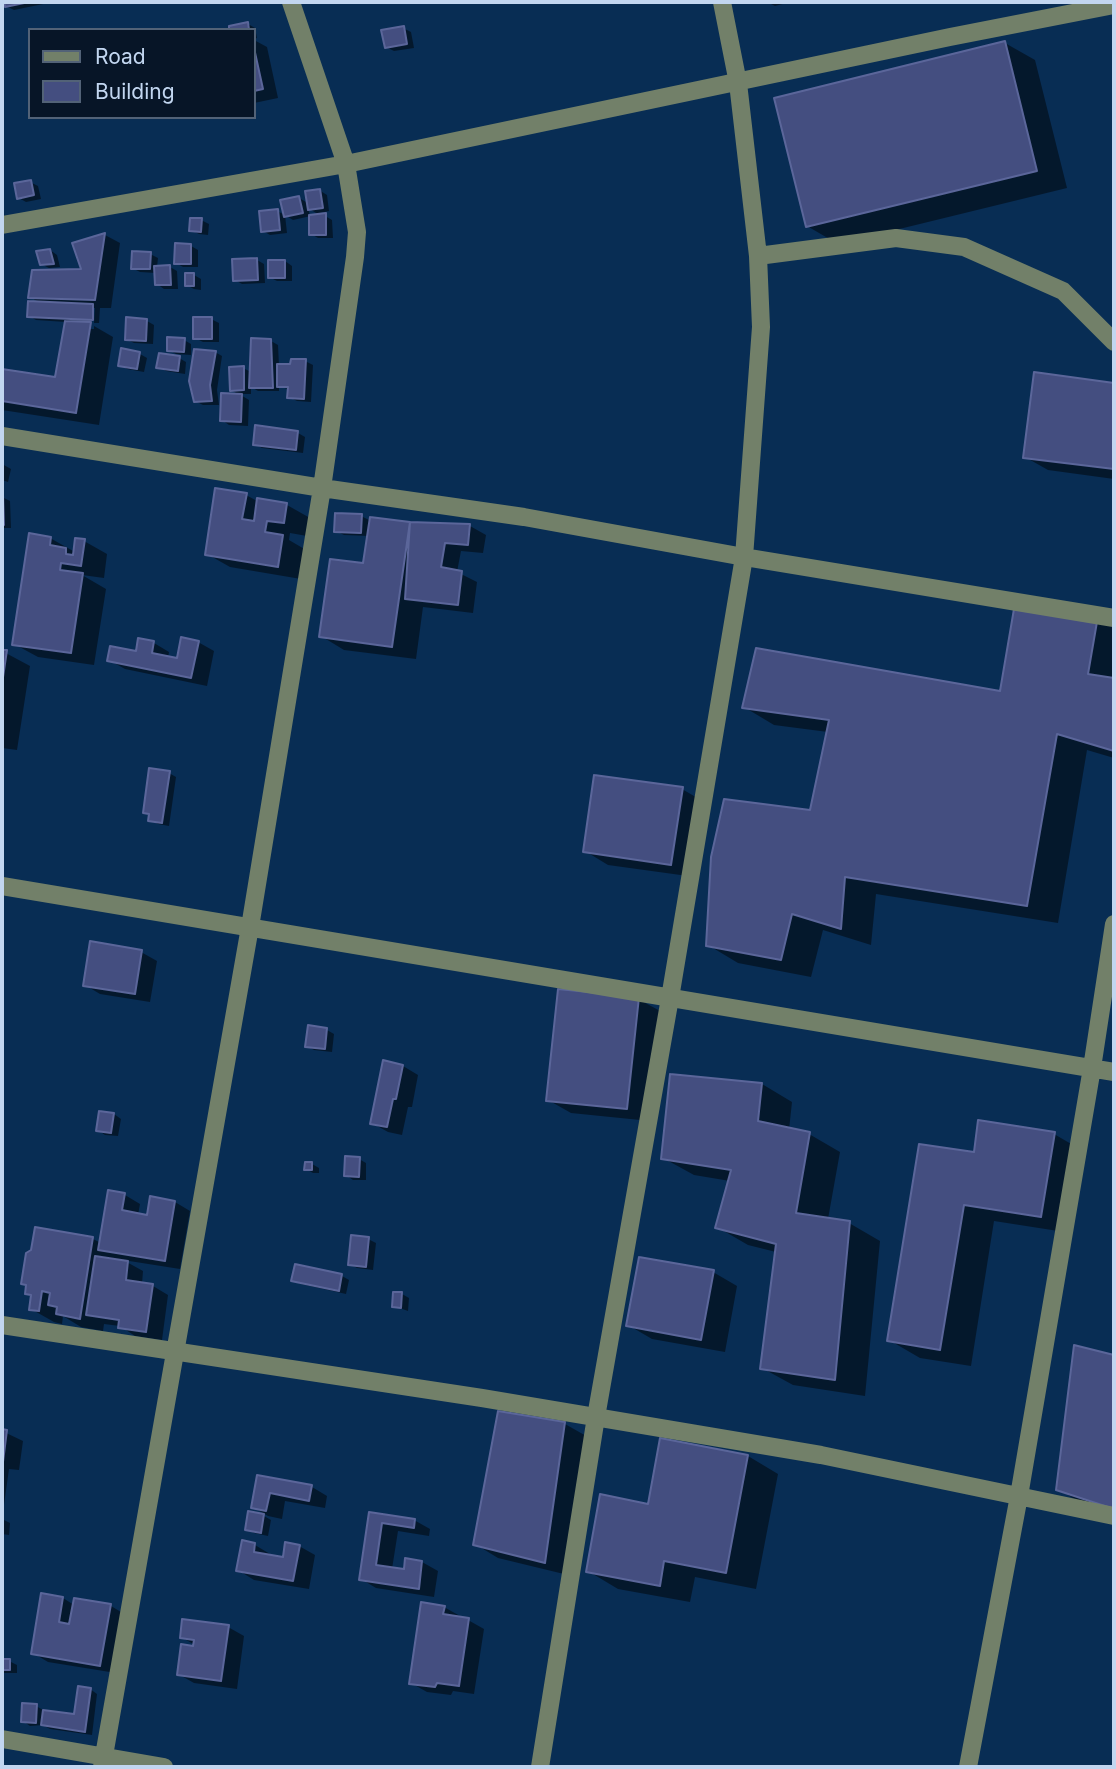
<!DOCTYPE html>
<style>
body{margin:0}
#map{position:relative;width:1116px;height:1769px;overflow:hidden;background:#082d54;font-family:Inter,sans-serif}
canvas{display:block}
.frame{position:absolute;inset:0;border:4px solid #c2d6f0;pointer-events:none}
.legend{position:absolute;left:28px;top:28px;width:228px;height:91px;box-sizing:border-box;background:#071527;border:2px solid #526277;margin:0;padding:9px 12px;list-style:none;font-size:21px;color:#c2d6f0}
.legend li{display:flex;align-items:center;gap:14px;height:35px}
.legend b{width:35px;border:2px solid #526277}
</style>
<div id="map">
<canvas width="1116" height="1769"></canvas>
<div class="frame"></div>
<ul class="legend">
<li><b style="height:9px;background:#728069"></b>Road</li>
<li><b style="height:19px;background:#444e80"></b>Building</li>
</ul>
</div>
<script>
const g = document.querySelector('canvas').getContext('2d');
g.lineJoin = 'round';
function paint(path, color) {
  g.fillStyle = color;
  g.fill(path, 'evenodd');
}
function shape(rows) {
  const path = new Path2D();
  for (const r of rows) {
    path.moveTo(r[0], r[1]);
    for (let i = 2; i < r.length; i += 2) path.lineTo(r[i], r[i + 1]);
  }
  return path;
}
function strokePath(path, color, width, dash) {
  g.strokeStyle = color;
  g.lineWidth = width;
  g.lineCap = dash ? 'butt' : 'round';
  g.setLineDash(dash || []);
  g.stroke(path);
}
const shadow = shape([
 [6,2,53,2,14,10,6,6],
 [767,2,790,2,775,6],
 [248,24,255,28,257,38,254,39,254,30,231,30],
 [403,28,411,32,414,48,394,51,386,47],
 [254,40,267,47,278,98,254,103],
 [1005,43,1035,60,1067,188,838,244,807,226],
 [30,182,38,186,41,199,26,202,19,198],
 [319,190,327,195,329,211,320,213,332,220,333,238,318,238,311,234,311,216,293,220,285,215,287,233,270,235,263,231,277,211,285,215,299,198,308,203],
 [308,208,321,216,310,216],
 [201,220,209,224,208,235,199,234,191,230],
 [105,235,120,243,111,308,100,308,99,323,94,323,95,308,91,308,90,329,94,329,94,326,113,337,99,425,2,410,2,371,57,379,66,322,36,320,29,316,42,304,30,297,83,270,74,244],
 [191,246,198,250,198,267,183,267,176,263],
 [50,250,57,255,60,267,49,268,41,264],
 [150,254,158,258,157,267,170,267,177,271,178,289,164,289,157,284,156,273,140,272,132,268],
 [257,260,264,264,265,283,242,284,235,280],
 [285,261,292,266,292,281,277,281,269,277],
 [194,275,201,279,201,290,194,289,186,285],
 [211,319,219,323,219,342,203,342,195,338],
 [147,321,154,325,153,344,134,343,126,339],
 [184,340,191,344,191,355,176,354,169,350],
 [271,341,278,345,279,366,292,366,305,361,313,365,311,402,297,401,289,397,290,390,279,386,279,391,258,391,251,387,251,394,239,394,249,400,248,426,229,425,222,420,241,396,231,390,243,368,251,372],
 [123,350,140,354,147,358,144,372,127,369,120,365],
 [215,352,222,356,217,390,219,405,203,405,195,401],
 [179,358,186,362,185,374,166,371,158,367],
 [1036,374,1114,385,1114,479,1048,470,1025,457],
 [298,433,305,437,303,453,262,448,255,444],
 [2,464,11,469,8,482,2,480],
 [246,495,259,502,287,505,310,518,307,536,290,533,289,540,306,550,301,579,230,567,207,554],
 [2,497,10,501,11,528,2,528],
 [361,516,371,521,470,526,486,535,483,553,461,551,457,572,477,582,473,613,423,607,416,659,344,650,321,636,365,565,369,536,344,535,336,531],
 [50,538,75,552,84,541,107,554,104,578,82,575,106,589,94,665,38,657,14,644],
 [1097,618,1114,628,1114,758,1087,750,1058,923,876,894,871,945,823,930,811,977,738,963,708,945,811,812,828,732,774,725,744,707,1001,693],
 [139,640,154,643,169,652,168,658,178,660,198,642,214,651,207,686,125,669,109,660,137,653],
 [2,651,30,666,17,750,2,748],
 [169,773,176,777,169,826,158,824,150,820],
 [682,789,706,803,695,877,608,865,585,851],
 [141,952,157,961,150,1002,100,994,85,985],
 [638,999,662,1012,650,1121,571,1113,548,1100],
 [309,1027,327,1030,334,1034,332,1052,314,1050,307,1046],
 [403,1066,418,1075,412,1107,408,1107,402,1135,388,1132,372,1123],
 [762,1084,792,1102,789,1130,809,1134,840,1152,828,1219,849,1223,880,1241,865,1396,793,1385,762,1368,776,1252,748,1245,717,1227,730,1181,694,1175,663,1158],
 [114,1114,121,1119,118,1136,105,1135,98,1130],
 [1054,1134,1085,1152,1071,1233,994,1221,971,1366,920,1358,889,1340,975,1154],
 [359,1159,366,1163,366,1180,353,1180,346,1175],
 [312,1164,319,1168,319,1173,313,1173,306,1169],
 [125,1195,140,1204,138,1215,148,1217,175,1202,190,1211,180,1269,123,1260,143,1271,142,1284,153,1286,168,1295,162,1340,135,1336,120,1326,104,1324,103,1331,81,1327,63,1316,62,1324,54,1322,31,1309,33,1297,27,1293,28,1286,23,1284,37,1229,93,1239,101,1243],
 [368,1239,376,1243,373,1270,357,1268,350,1264],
 [296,1266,342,1276,349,1280,346,1294,301,1284,293,1280],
 [713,1272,737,1286,725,1352,652,1339,628,1325],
 [402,1294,409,1298,408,1311,394,1306],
 [1076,1347,1114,1357,1114,1515,1088,1507,1058,1489],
 [499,1413,565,1424,588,1437,568,1575,498,1558,475,1544],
 [2,1431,23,1441,19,1470,9,1469,2,1519,10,1523,9,1535,2,1534],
 [661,1440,748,1456,778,1474,756,1589,695,1577,690,1602,618,1589,588,1571,649,1506],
 [259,1477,312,1487,327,1496,325,1508,285,1501,282,1519,268,1516,253,1507],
 [370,1514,414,1520,430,1529,429,1536,398,1531,392,1569,405,1571,407,1560,422,1562,438,1571,434,1597,376,1588,361,1579],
 [264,1516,271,1520,268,1536,254,1533,247,1529],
 [255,1545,270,1554,270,1556,284,1559,299,1546,315,1555,309,1589,254,1580,238,1570],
 [63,1598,74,1605,75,1600,111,1606,126,1615,116,1673,48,1662,33,1653],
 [444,1607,460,1616,459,1619,468,1620,484,1629,474,1694,453,1691,451,1695,427,1692,411,1683],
 [228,1627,244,1636,237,1689,194,1683,178,1674,195,1645,181,1637],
 [2,1661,9,1661,17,1665,17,1673,2,1673],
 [90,1689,97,1694,92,1735,50,1729,43,1725,30,1726,23,1721,36,1706,43,1710,76,1716]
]);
const building = shape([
 [4,2,29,2,5,7,4,2],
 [248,22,249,30,229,30,229,26,248,22],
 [404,26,407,44,385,48,381,30,404,26],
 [1005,41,1037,171,806,227,774,98,1005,41],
 [254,48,263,89,254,91,254,48],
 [31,180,34,195,17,199,14,183,31,180],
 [320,189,323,208,308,210,305,191,320,189],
 [299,196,303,213,284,217,280,200,299,196],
 [278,209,280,230,261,232,259,211,278,209],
 [326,213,326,235,309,235,309,215,326,213],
 [190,218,202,218,201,232,189,231,190,218],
 [105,233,95,300,28,298,32,270,81,269,72,243,105,233],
 [175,243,191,244,191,264,174,264,175,243],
 [50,249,54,264,40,265,36,251,50,249],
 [132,251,151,252,150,269,131,269,132,251],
 [257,258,258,280,233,281,232,259,257,258],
 [268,260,285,260,285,278,268,278,268,260],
 [170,265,171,285,155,285,154,266,170,265],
 [185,273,194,273,194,286,185,286,185,273],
 [28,301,93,304,93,320,27,317,28,301],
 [126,317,147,319,146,341,125,340,126,317],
 [193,317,212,317,212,339,193,339,193,317],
 [65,321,91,322,76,413,2,401,2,369,55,377,65,321],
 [167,337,185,338,184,352,167,351,167,337],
 [251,338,271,339,273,388,249,388,251,338],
 [121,348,140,352,137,369,118,366,121,348],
 [194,349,216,351,210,385,212,401,194,402,189,381,194,349],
 [159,353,180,356,178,371,156,368,159,353],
 [291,359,306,359,304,399,287,398,288,387,277,387,277,364,290,364,291,359],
 [244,366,244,390,230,391,229,367,244,366],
 [1034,372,1114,383,1114,469,1023,458,1034,372],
 [221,393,242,394,241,422,220,421,221,393],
 [255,425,298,431,296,450,253,445,255,425],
 [215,488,247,493,242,519,254,521,257,498,287,503,284,523,267,521,265,532,283,535,278,567,205,555,215,488],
 [2,495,3,495,4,525,2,525,2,495],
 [335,513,362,514,361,533,334,532,335,513],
 [370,517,410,522,392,647,319,637,330,559,363,563,370,517],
 [410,522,470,524,468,545,445,543,441,567,462,571,458,605,405,599,410,522],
 [29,533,51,537,50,545,66,548,66,554,73,555,75,538,85,539,81,566,61,563,60,570,83,573,71,653,12,645,29,533],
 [1015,603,1098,616,1088,674,1114,678,1114,751,1057,734,1027,906,845,877,841,929,792,914,781,960,706,946,711,857,724,799,810,810,829,720,742,708,756,648,1000,691,1015,603],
 [181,637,199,641,191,678,107,661,110,646,136,651,138,638,154,641,152,653,177,658,181,637],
 [2,650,7,650,2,684,2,650],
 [149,768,170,771,162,823,148,821,149,814,143,813,149,768],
 [594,775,683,787,671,865,583,852,594,775],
 [90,941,142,950,135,994,83,986,90,941],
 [558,989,639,997,627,1109,546,1101,558,989],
 [308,1025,327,1028,325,1049,305,1047,308,1025],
 [383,1060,403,1065,396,1099,393,1099,387,1127,370,1124,383,1060],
 [670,1074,762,1083,758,1121,810,1132,796,1213,850,1221,835,1380,760,1369,776,1244,715,1228,731,1170,661,1159,670,1074],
 [99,1111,114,1113,111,1133,96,1131,99,1111],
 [978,1120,1055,1132,1041,1217,964,1205,940,1350,887,1341,919,1144,974,1152,978,1120],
 [345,1156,360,1157,359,1177,344,1176,345,1156],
 [305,1162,312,1162,312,1170,304,1170,305,1162],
 [108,1190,125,1193,122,1210,147,1215,150,1196,175,1201,165,1261,98,1250,108,1190],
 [35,1227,93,1237,80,1319,56,1314,57,1307,48,1305,50,1293,42,1291,39,1311,29,1310,31,1295,25,1294,26,1285,21,1284,26,1253,31,1250,35,1227],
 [351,1235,369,1237,366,1267,348,1265,351,1235],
 [95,1256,128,1261,126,1280,153,1284,146,1332,118,1328,119,1320,86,1315,95,1256],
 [639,1257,714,1270,701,1340,626,1326,639,1257],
 [295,1264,342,1274,339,1291,291,1281,295,1264],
 [393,1292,402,1292,401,1308,392,1307,393,1292],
 [1074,1345,1114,1355,1114,1509,1056,1490,1074,1345],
 [498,1411,565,1422,545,1563,473,1545,498,1411],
 [2,1429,7,1430,3,1462,2,1462,2,1429],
 [660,1438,748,1455,726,1573,664,1561,660,1586,586,1572,600,1494,648,1504,660,1438],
 [257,1475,312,1485,309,1501,270,1493,266,1511,251,1508,257,1475],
 [248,1511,264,1514,261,1533,245,1530,248,1511],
 [369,1512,415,1519,414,1528,382,1523,376,1565,404,1569,405,1558,422,1561,419,1589,359,1580,369,1512],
 [242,1540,255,1543,254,1552,283,1557,285,1542,300,1545,293,1581,236,1571,242,1540],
 [41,1593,63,1597,59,1622,69,1624,74,1598,111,1604,100,1666,31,1654,41,1593],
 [421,1602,445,1606,443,1614,469,1618,459,1686,437,1683,435,1687,409,1684,421,1602],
 [182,1619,229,1625,221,1681,177,1675,181,1644,193,1646,194,1640,180,1638,182,1619],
 [2,1659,10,1659,10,1670,2,1670,2,1659],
 [78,1686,91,1688,85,1732,41,1725,43,1710,74,1714,78,1686],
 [22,1703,37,1704,36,1723,21,1722,22,1703]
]);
const minor = shape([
 [2,225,346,164,950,37,1114,5],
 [758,256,896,238,964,247,1063,291,1114,342],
 [2,436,322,488,524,517,744,557,1114,618],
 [2,886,1114,1072],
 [2,1325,482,1398,821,1455,1114,1516],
 [2,1739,164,1767],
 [102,1767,250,927,322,488,355,257,357,232,346,164,291,2],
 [540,1767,596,1417,670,998,744,557,761,327,758,256,738,83,722,2],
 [968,1767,1019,1496,1092,1068,1114,924]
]);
paint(shadow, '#0007');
paint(building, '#444e80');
strokePath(building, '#5b669a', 2);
strokePath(minor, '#728069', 18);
</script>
